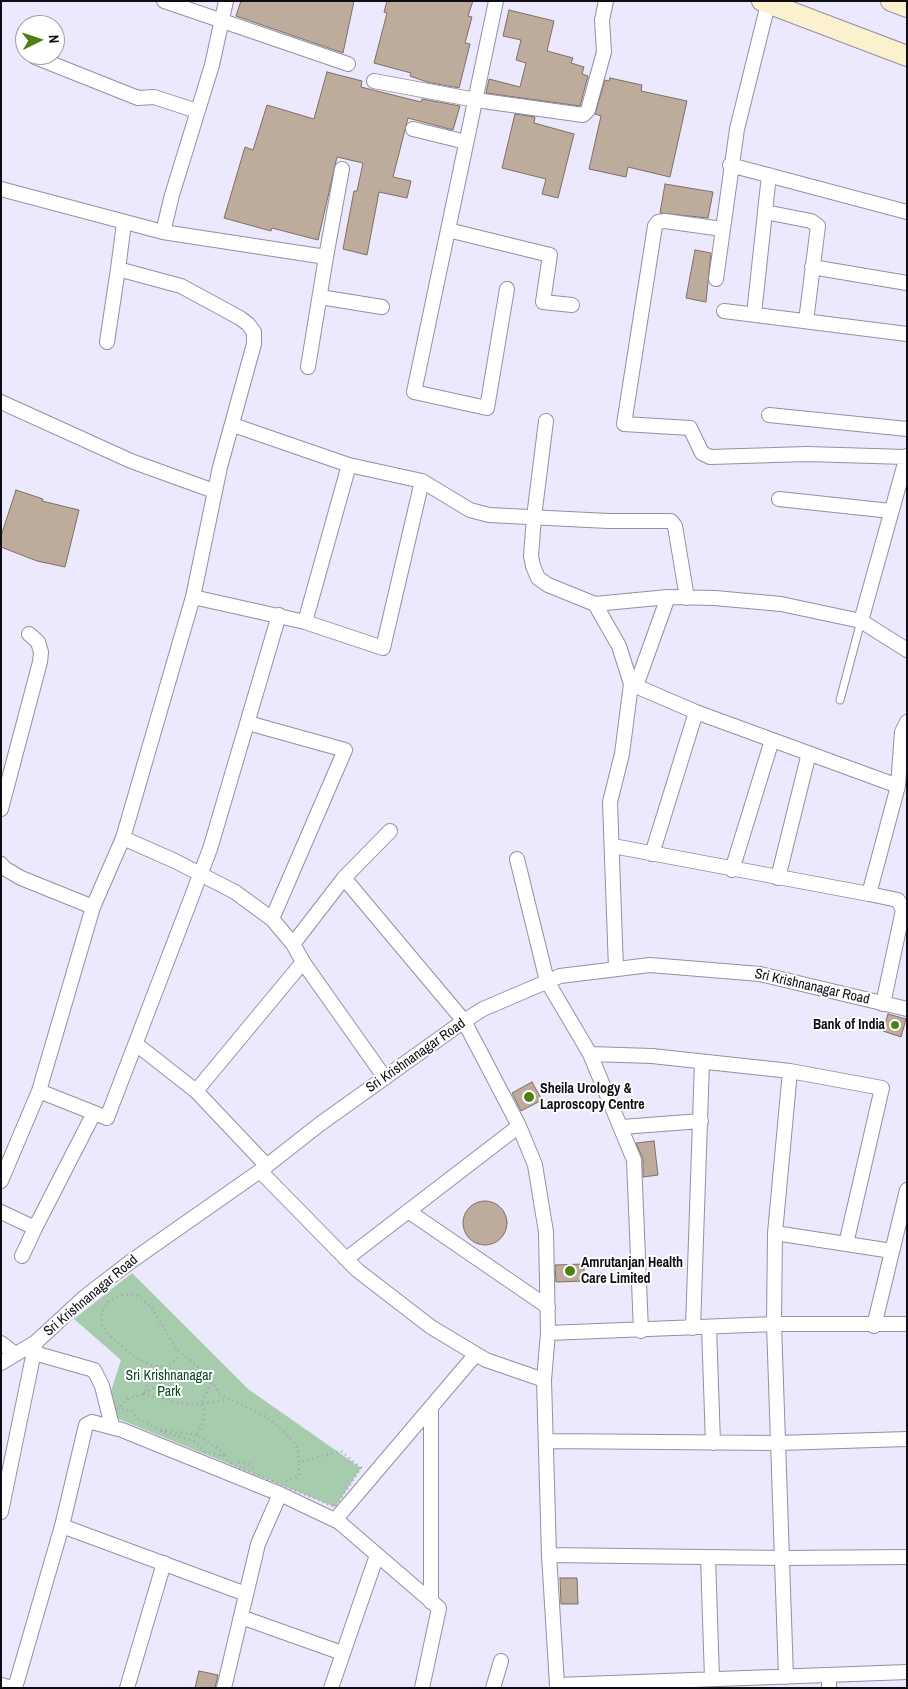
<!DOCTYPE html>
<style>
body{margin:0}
#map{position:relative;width:908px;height:1689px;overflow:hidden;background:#ece8fd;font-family:"Archivo Narrow",sans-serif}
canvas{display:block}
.frame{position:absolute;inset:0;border:2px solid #0f0d14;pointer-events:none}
.north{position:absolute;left:15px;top:15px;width:50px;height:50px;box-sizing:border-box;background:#fff;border:1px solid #9f9ea1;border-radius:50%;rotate:86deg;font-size:14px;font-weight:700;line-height:20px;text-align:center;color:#0f0d14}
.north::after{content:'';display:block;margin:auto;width:18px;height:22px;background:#4c8016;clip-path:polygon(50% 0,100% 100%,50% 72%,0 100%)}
</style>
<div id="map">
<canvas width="908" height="1689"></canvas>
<div class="frame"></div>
<div class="north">N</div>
</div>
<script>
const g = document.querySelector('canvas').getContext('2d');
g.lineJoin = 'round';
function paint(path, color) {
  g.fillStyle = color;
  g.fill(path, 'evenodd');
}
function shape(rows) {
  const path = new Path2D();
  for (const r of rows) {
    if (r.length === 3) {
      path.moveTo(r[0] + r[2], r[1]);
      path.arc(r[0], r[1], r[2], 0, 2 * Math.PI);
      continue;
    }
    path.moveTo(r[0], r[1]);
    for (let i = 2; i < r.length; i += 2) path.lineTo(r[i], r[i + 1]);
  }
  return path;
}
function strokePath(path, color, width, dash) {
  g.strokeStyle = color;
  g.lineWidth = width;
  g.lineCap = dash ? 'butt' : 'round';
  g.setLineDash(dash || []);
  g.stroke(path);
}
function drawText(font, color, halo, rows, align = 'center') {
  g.font = font + ' "Archivo Narrow",sans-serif';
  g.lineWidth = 4;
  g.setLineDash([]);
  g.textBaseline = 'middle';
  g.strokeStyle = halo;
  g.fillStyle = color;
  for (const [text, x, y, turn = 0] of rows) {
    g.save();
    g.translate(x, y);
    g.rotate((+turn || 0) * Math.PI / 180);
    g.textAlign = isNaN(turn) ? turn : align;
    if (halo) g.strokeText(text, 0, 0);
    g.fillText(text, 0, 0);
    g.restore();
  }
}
const green = shape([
 [132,1273,248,1389,361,1468,335,1507,104,1413,121,1360,74,1319]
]);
const building = shape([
 [241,1,354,1,343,53,236,16,241,1],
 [387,1,473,1,468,16,472,17,465,43,470,44,459,88,427,82,410,76,411,73,374,63,387,13,384,12,387,1],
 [509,10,554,21,547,51,573,58,571,63,584,67,582,74,588,76,580,106,486,93,489,79,520,87,526,63,516,60,521,40,503,36,509,10],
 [327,72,362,81,361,87,421,102,422,99,460,106,453,130,408,118,393,177,411,181,407,198,379,192,367,255,343,249,354,191,357,191,363,163,337,157,318,240,272,228,271,231,224,218,245,147,253,150,267,105,314,119,327,72],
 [610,78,642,85,641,91,687,101,670,177,628,167,626,177,589,169,601,116,595,114,605,80,609,81,610,78],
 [515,114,535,117,534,123,574,134,558,198,542,194,546,179,502,168,515,114],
 [665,184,713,192,708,218,660,213,665,184],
 [695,250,711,253,706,302,686,298,695,250],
 [16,490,43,499,42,501,79,510,65,567,37,561,1,547,1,536,16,490],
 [888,1014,906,1019,901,1037,883,1031,888,1014],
 [532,1082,542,1100,521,1111,512,1093,532,1082],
 [654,1141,658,1175,643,1177,643,1159,636,1143,654,1141],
 [485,1223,22],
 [584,1264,584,1281,556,1282,555,1265,584,1264],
 [560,1578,577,1578,578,1604,561,1604,560,1578],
 [199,1671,218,1675,215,1688,195,1688,199,1671]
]);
const path = shape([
 [122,1295,137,1295,152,1308,177,1350,205,1372,220,1394,268,1418,285,1433,298,1448,299,1462,341,1451,361,1468,335,1507,233,1465,224,1456,205,1452,195,1442,157,1429,138,1419,132,1411,117,1408,129,1398,143,1394,155,1366,134,1357,109,1335,102,1325,101,1314,108,1302,122,1295],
 [167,1367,155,1366,160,1384,168,1400],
 [211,1383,201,1404,226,1400],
 [144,1393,160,1384,167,1367,181,1355],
 [143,1394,180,1403,201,1404,204,1409,203,1422,197,1435,220,1450,225,1457],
 [161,1430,197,1435],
 [239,1462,249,1464,256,1470],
 [286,1481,299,1476,299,1462]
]);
const service = shape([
 [840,700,861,621]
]);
const minor = shape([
 [164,1,348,64],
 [496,1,414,392,487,408,507,289],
 [35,57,138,98,154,97,197,111],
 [374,81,476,100,583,115,588,110,604,52,602,20,606,1],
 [413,129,466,142],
 [730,165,907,212],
 [1,189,163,232,326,257,342,169],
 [765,212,811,221,818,226,806,321],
 [722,229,665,221,658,222,655,226,624,424,690,428,702,453,710,457,807,454,906,457],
 [448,230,550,255,543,302,572,305],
 [163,232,172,195,212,65,226,1],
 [812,267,907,283],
 [716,279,737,129,768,4],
 [320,297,382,307],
 [724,311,907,334],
 [754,314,769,175],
 [107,342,118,269],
 [308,367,326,257],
 [1,402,131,461,214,491],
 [769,415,907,429],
 [546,421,534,517,531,556,533,566,538,578,548,585,595,604,619,646,631,684,622,754,610,802,616,969],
 [233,425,349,465,422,481,470,510,489,515,608,521,671,521,675,526,687,598],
 [907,456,861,621,907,650],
 [779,499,891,511],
 [193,597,305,622,383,648,422,481],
 [595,604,668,597,715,598,781,604,861,621],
 [305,622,349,465],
 [631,684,696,712,898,786],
 [636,686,668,597],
 [248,723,345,750,272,919],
 [1,809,40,662,41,652,38,642,29,634],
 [123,838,175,861,235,892,272,919,293,944,303,962,385,1078],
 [613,846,869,894],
 [652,854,696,712],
 [517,859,547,981,590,1054,634,1160,641,1331],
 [1,864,4,868,21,878,93,907],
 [732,870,772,740],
 [344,878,464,1021,519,1126,535,1165,546,1232,548,1333,544,1380,549,1555,557,1685,907,1672],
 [778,878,809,753],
 [293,944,344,878,390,831],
 [883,1004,903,910,898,900,869,894,898,786,902,732,907,722],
 [136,1044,196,1091,267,1166],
 [590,1054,652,1056,790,1071,882,1088,846,1244],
 [39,1091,107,1118,210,849,279,615],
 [196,1091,303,962],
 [622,1127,701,1121],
 [260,1171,357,1270,431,1327,486,1360,544,1380],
 [1,1181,39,1091,93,907,123,838,193,597,220,467,254,344,254,332,248,324,240,318,181,286,118,269,124,223],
 [408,1211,548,1307],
 [1,1212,35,1228,94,1113],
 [775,1233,892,1251],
 [22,1256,35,1228],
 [346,1259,519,1126],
 [874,1326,907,1190],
 [709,1327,713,1443],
 [693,1328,702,1062],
 [548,1333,774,1324,907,1324],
 [1,1343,15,1354],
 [34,1353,94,1370,102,1386,112,1426],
 [1,1363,36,1342,86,1296,130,1262,260,1171,320,1124,464,1021,483,1009,560,976,650,965,760,974,907,1009],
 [546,1441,778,1443,907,1439],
 [1,1512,36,1342],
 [335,1520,476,1354],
 [62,1526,246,1594],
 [549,1555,783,1558,907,1557],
 [708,1557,712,1679],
 [431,1602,431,1407],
 [241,1617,342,1653],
 [829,1675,829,1688],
 [786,1677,774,1324,775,1233,790,1071],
 [1,1685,12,1688],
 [15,1688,62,1526,86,1425,92,1422,122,1430,280,1494,339,1522,439,1608,422,1688],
 [127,1688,164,1563],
 [224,1688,258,1544,280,1494],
 [331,1688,377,1555],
 [493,1688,501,1661]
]);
const secondary = shape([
 [762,1,907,56],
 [891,1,907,7]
]);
const markers = [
 [895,1025,5,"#4c8016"],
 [529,1097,6,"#4c8016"],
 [570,1271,6,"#4c8016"]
];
const streetNames = [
 ["Sri Krishnanagar Road",812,987,13],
 ["Sri Krishnanagar Road",416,1056,-35],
 ["Sri Krishnanagar Road",91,1296,-40]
];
const poiNames = [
 ["Bank of India",885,1025,"right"],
 ["Sheila Urology &",540,1089],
 ["Laproscopy Centre",540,1105],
 ["Amrutanjan Health",581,1263],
 ["Care Limited",581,1279]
];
const parkNames = [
 ["Sri Krishnanagar",169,1376],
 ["Park",169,1392]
];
paint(green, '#a6cbad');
paint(building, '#bdab9c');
strokePath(building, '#7f6f61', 1);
strokePath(service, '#9390a3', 9);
strokePath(minor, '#9390a3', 16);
strokePath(secondary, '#9390a3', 22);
strokePath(path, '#a3a0b0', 2.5, [1, 4]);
strokePath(service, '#fff', 7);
strokePath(minor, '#fff', 14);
strokePath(secondary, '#fcf1ce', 20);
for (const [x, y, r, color] of markers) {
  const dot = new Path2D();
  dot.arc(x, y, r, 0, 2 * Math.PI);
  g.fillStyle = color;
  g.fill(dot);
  strokePath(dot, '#fff', 2);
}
drawText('14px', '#0f0d14', '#fff', streetNames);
drawText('bold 14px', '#0f0d14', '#fff', poiNames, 'left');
drawText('14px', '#064920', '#fff', parkNames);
</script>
